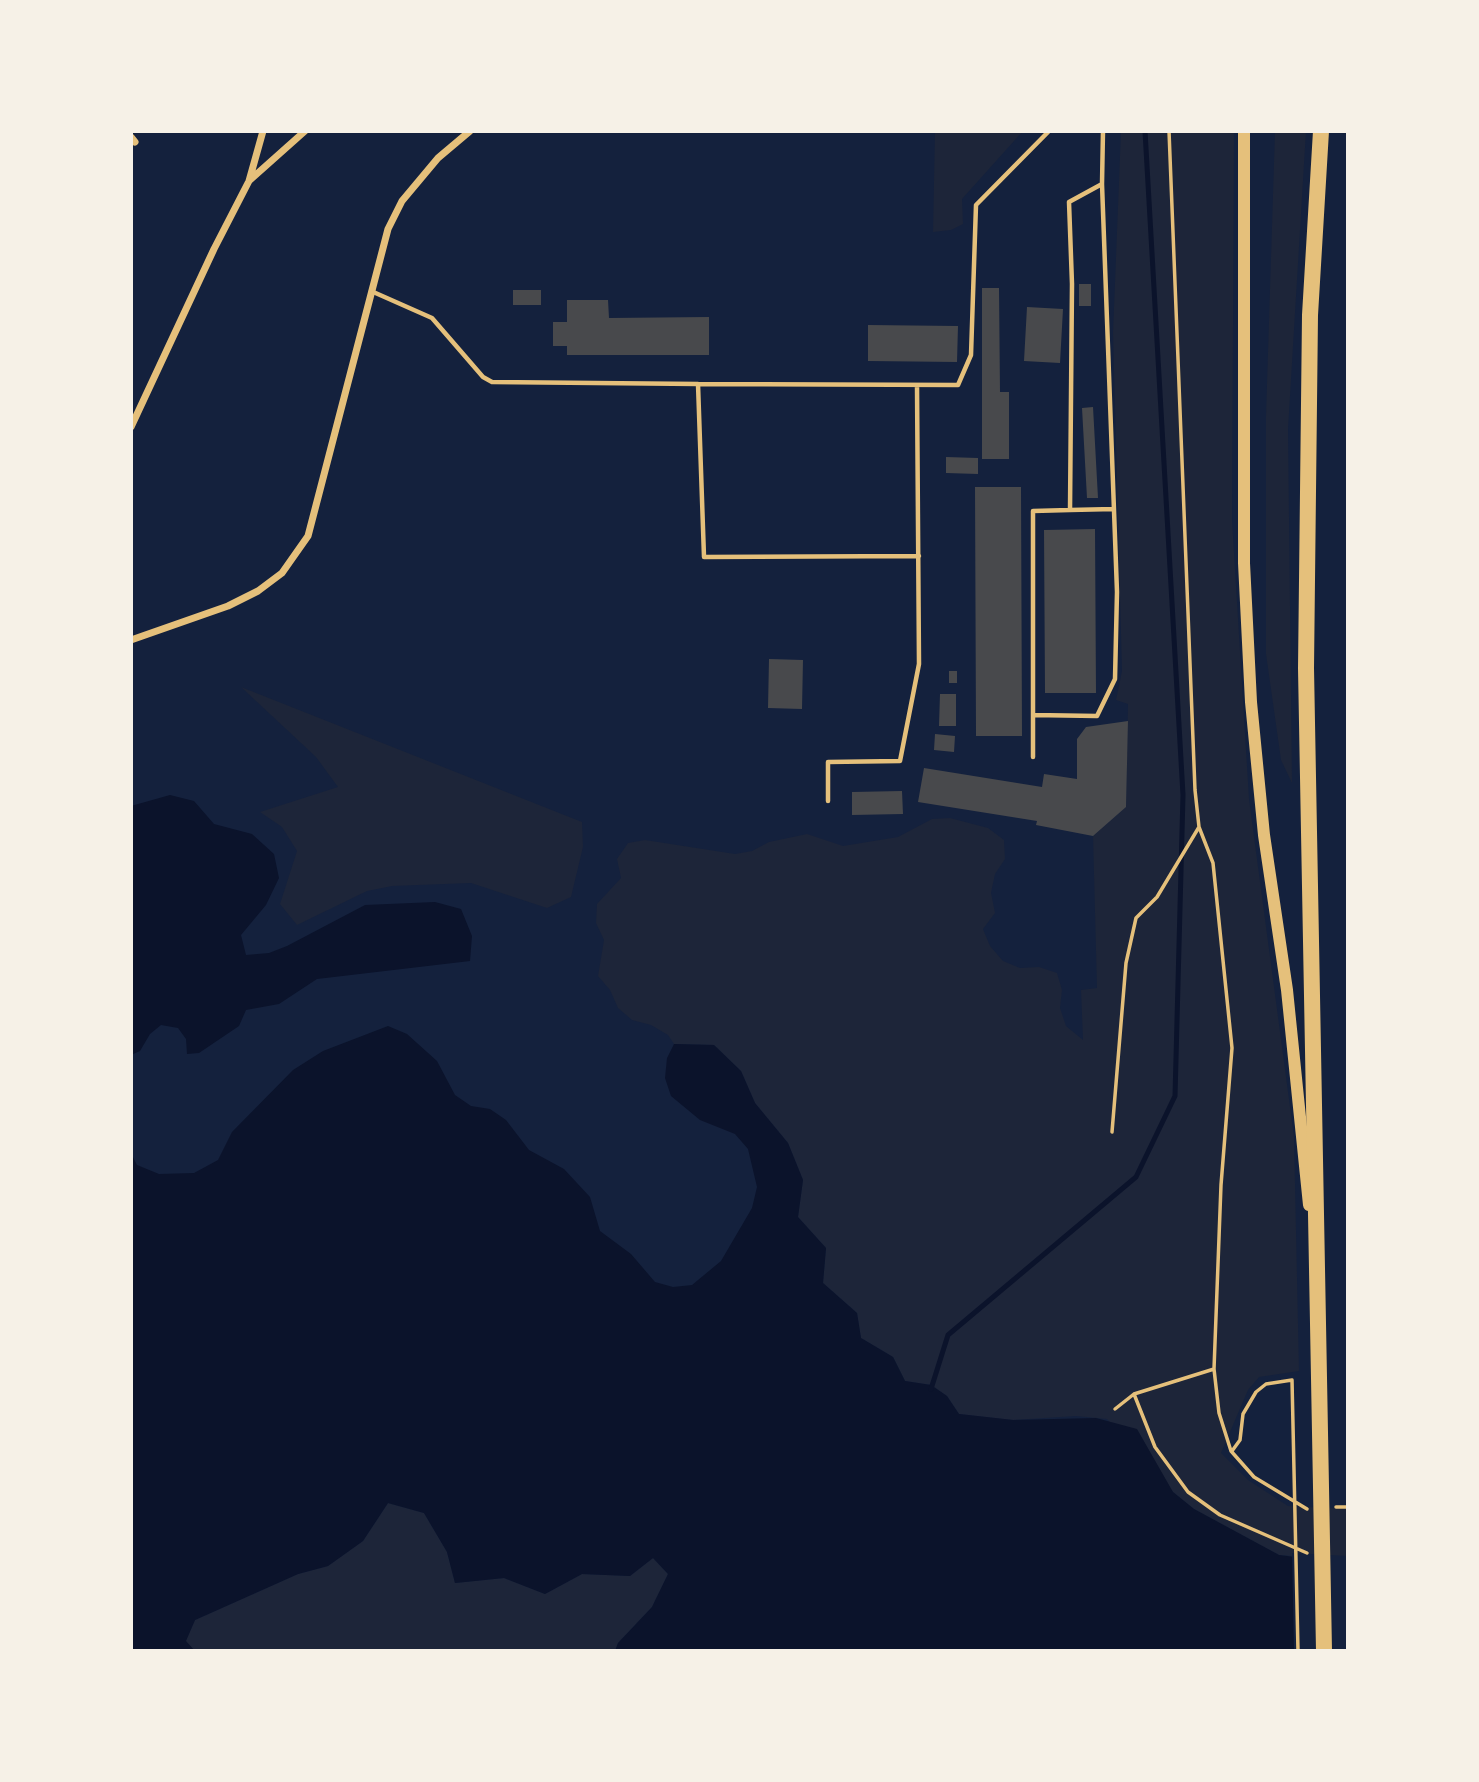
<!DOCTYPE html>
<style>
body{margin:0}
#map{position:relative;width:1479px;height:1782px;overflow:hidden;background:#14213d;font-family:"Times New Roman",serif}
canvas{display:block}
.frame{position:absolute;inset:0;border:133px solid #f6f1e7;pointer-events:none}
</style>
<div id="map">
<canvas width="1479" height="1782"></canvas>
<div class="frame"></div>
</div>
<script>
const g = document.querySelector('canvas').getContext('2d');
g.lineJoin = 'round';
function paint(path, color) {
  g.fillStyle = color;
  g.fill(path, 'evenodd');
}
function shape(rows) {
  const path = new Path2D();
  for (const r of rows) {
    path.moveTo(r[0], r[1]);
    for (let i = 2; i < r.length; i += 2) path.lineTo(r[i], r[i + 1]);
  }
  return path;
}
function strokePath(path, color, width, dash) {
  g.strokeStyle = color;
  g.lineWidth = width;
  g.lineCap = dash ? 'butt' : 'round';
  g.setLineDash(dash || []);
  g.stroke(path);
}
const green = shape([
 [935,131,1023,131,962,199,963,224,951,230,933,232],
 [1121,131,1234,131,1232,520,1249,799,1294,1137,1299,1371,1259,1377,1248,1390,1221,1453,1248,1480,1288,1506,1348,1509,1348,1560,1279,1555,1194,1509,1173,1492,1107,1419,1076,1416,1013,1420,959,1414,947,1396,931,1385,905,1381,893,1357,861,1338,857,1313,823,1283,826,1248,798,1217,803,1180,788,1143,755,1103,741,1071,714,1045,674,1044,668,1035,651,1025,632,1020,618,1008,610,990,598,976,604,940,596,923,597,904,621,878,617,859,628,843,645,840,735,854,752,851,769,842,807,834,843,846,898,837,932,819,950,818,988,828,1004,840,1005,859,995,874,991,893,995,913,983,929,990,946,1003,961,1020,968,1039,967,1057,973,1062,990,1060,1008,1066,1026,1083,1040,1081,990,1097,988,1093,836,1126,807,1128,704,1116,700,1122,671,1113,333],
 [1275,131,1306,131,1288,429,1292,783,1281,760,1266,654,1266,416],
 [241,687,582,822,583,847,571,897,547,908,471,883,392,886,367,891,297,925,280,904,297,851,282,827,260,812,338,787,316,757],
 [388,1503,424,1513,447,1552,455,1583,504,1578,545,1594,582,1574,630,1576,653,1558,668,1574,652,1607,618,1643,615,1651,195,1651,185,1642,195,1620,298,1574,328,1566,363,1541]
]);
const water = shape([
 [170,795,194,801,214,824,252,834,274,854,279,878,266,905,241,935,246,955,269,953,287,946,365,905,435,902,461,909,472,936,470,961,317,979,279,1004,246,1010,239,1026,199,1053,187,1054,186,1039,178,1028,161,1025,150,1034,140,1051,131,1055,131,806],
 [388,1026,407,1034,437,1061,455,1095,471,1106,490,1109,506,1120,529,1150,564,1169,590,1197,600,1231,631,1254,655,1282,673,1287,692,1285,721,1261,752,1208,757,1187,748,1149,735,1134,700,1120,671,1096,665,1078,667,1058,674,1044,714,1045,741,1071,755,1103,788,1143,803,1180,798,1217,826,1248,823,1283,857,1313,861,1338,893,1357,905,1381,931,1385,947,1396,959,1414,1013,1420,1096,1418,1137,1429,1173,1492,1194,1509,1279,1555,1310,1559,1348,1651,615,1651,618,1643,652,1607,668,1574,653,1558,630,1576,582,1574,545,1594,504,1578,455,1583,447,1552,424,1513,388,1503,363,1541,328,1566,298,1574,195,1620,186,1641,195,1651,131,1651,131,1153,137,1165,159,1174,194,1173,218,1160,232,1132,293,1070,323,1051]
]);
const pier = shape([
 [1292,1553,1348,1556,1348,1651,1294,1651]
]);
const stream = shape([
 [931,1389,948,1335,1136,1177,1175,1096,1183,795,1145,131]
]);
const building = shape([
 [1079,284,1091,284,1091,306,1079,306],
 [982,288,999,288,1000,392,1009,392,1009,459,982,459],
 [513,290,541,290,541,305,513,305],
 [567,300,608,300,609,318,709,317,709,355,567,355,567,346,553,346,553,322,567,322],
 [1027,307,1063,309,1060,363,1024,361],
 [868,325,958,326,957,362,868,361],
 [1093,407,1098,498,1087,498,1082,408],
 [946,457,978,458,978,474,946,473],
 [975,487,1021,487,1022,736,976,736],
 [1095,529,1096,693,1045,693,1044,530],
 [769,659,803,660,802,709,768,708],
 [949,671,957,671,957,683,949,683],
 [940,694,956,694,956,726,939,726],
 [1128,721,1126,807,1093,836,1036,825,1037,821,918,802,924,768,1042,787,1044,774,1077,779,1077,739,1086,727],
 [935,734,955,736,954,752,934,750],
 [902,791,903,814,852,815,852,792]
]);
const path = shape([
 [1169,131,1195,790,1199,827,1213,863,1232,1048,1221,1185,1214,1369,1219,1413,1231,1451,1254,1477,1307,1509],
 [1112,1132,1126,963,1136,918,1157,897,1199,827],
 [1134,1394,1155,1447,1188,1492,1220,1515,1307,1553],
 [1115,1409,1134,1394,1214,1369],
 [1232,1451,1240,1440,1243,1414,1256,1392,1266,1384,1292,1380,1298,1651],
 [1336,1507,1348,1507]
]);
const service = shape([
 [1102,184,1103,131],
 [371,291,432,318,483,377,492,382,698,384,704,557,919,556],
 [698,384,958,385,971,355,976,205,1049,131],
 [1070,510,1114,509],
 [1033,715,1097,716,1115,679,1117,592,1102,184,1069,202,1072,284,1070,510,1033,511,1033,757],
 [828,801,828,762,900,761,919,664,917,385]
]);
const minor = shape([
 [131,137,135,142],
 [250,180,305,131],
 [131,427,214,249,249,181,263,131],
 [131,640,228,606,258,591,282,573,308,536,388,229,402,201,438,158,470,131]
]);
const primary = shape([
 [1244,131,1244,563,1251,702,1264,835,1287,990,1309,1205]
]);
const motorway = shape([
 [1321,131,1310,315,1306,668,1324,1651]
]);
paint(green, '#1d2539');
paint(water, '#0b132b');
paint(pier, '#14213d');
strokePath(stream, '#0b132b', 5);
paint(building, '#48494c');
strokePath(path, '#e5c07b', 3.5);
strokePath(service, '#e5c07b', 4.5);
strokePath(minor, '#e5c07b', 7);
strokePath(primary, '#e5c07b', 12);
strokePath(motorway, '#e5c07b', 16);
</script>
